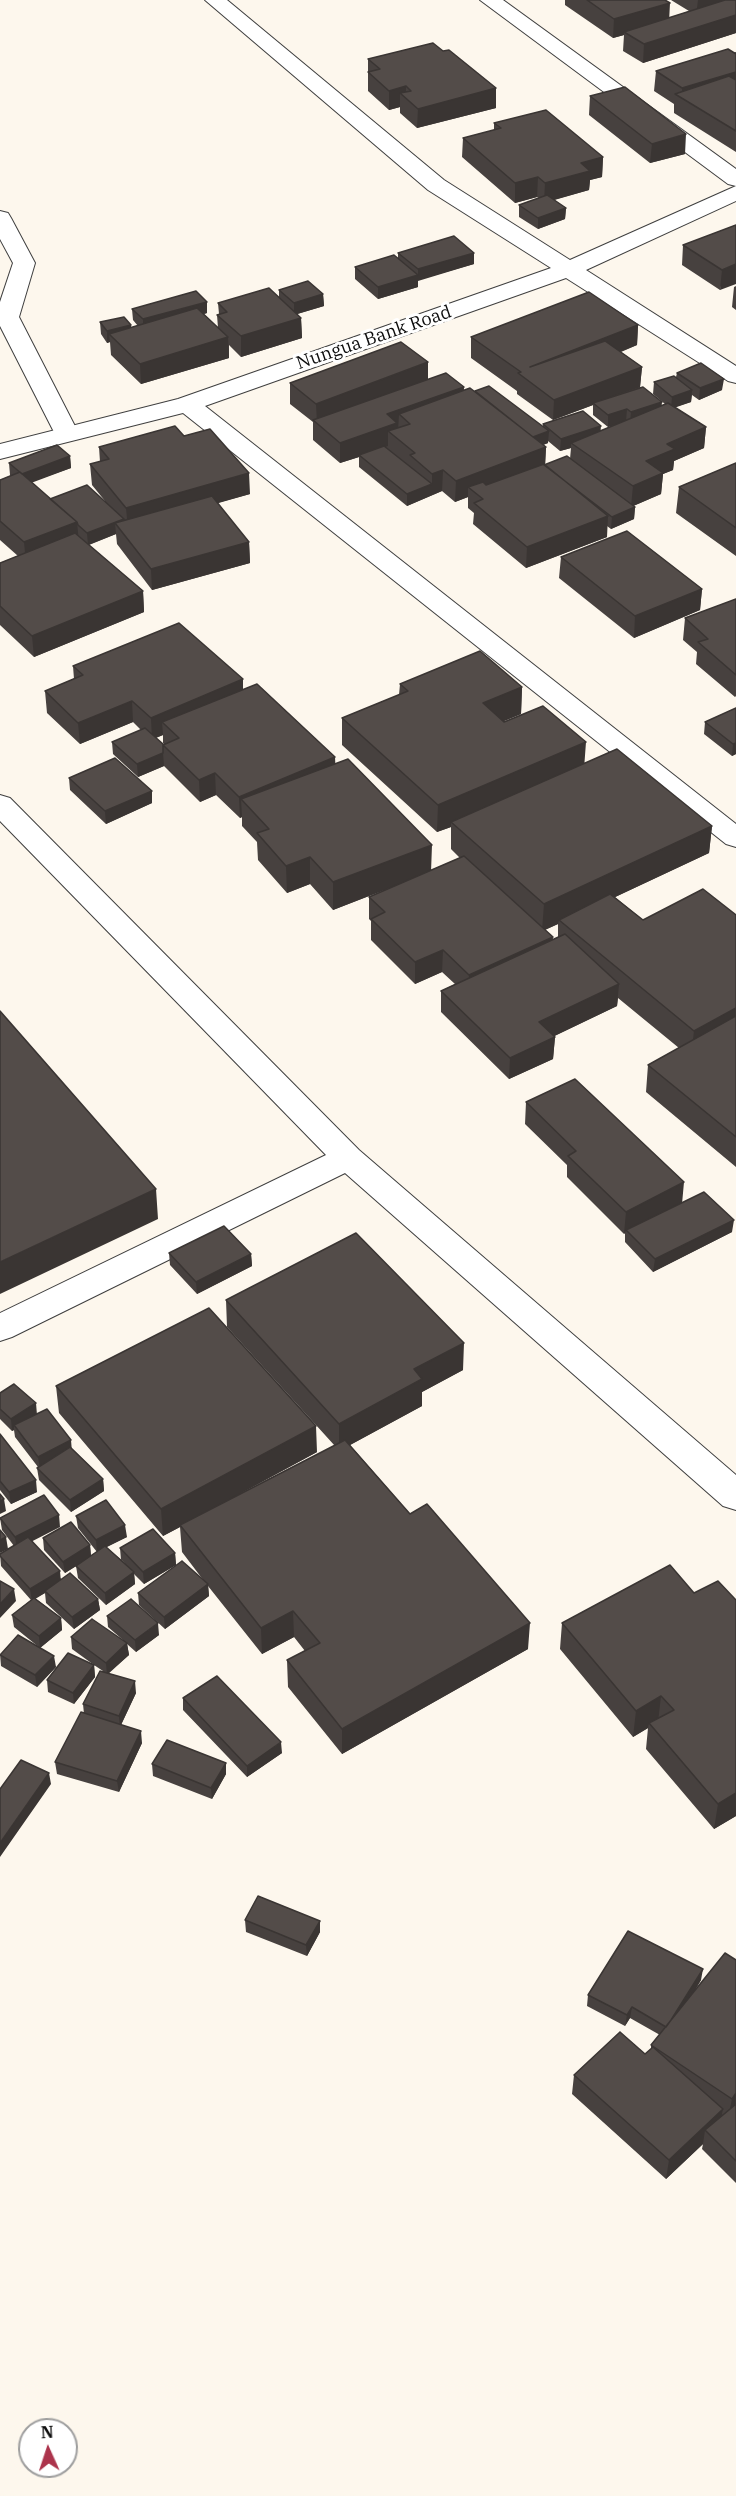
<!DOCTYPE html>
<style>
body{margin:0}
#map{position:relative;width:736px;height:2496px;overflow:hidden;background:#fdf7ed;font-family:"IBM Plex Serif",serif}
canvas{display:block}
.north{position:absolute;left:18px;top:2418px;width:60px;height:60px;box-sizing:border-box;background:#fff;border:2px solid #9e9e9e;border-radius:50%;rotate:357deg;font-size:16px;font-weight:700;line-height:24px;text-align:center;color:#0c0c0c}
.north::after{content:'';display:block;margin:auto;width:21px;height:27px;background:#ac344c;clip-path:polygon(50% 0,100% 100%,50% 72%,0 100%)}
</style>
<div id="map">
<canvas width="736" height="2496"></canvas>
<div class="north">N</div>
</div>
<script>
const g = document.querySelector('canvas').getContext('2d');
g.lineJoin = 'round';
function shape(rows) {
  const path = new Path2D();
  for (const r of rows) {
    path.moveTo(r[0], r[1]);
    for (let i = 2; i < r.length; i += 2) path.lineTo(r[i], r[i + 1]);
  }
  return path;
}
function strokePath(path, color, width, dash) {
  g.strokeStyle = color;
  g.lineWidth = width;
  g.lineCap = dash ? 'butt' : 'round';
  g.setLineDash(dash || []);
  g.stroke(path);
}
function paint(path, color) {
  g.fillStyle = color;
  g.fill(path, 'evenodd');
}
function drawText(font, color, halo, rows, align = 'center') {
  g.font = font + ' "IBM Plex Serif",serif';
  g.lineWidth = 6;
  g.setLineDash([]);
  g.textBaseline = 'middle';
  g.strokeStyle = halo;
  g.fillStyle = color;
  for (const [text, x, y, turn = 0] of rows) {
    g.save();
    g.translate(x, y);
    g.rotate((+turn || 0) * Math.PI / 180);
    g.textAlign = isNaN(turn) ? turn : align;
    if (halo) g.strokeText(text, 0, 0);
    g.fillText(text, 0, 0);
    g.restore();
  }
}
const lane = shape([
 [0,211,8,213,11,218,35,263,19,317,79,434,76,439,67,441,58,439,55,434,0,326,0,302,13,263,0,239,0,211]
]);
const street = shape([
 [205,0,227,0,444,180,570,260,736,186,736,201,586,270,736,366,736,383,728,381,566,278,205,406,736,824,736,847,726,844,183,413,0,459,0,444,178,399,551,268,428,190,205,0],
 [480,0,503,0,736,169,736,186,728,184,480,0],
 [0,795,10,798,359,1150,736,1475,736,1510,723,1506,345,1173,12,1337,0,1341,0,1313,326,1155,0,821,0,795]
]);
const wall = shape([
 [565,0,665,0,669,18,689,11,671,0,736,0,736,33,643,63,623,51,624,35,613,38,565,5],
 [443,51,496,88,496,108,417,128,400,113,400,107,389,110,368,91,368,59],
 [736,52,736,152,674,113,674,104,654,91,656,71],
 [590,96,685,154,650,163,589,115],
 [494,123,603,157,602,177,590,180,589,190,553,200,566,208,565,219,538,229,519,217,519,205,539,198,537,197,515,203,462,157,463,138,494,130],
 [736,225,720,290,682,265,683,245],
 [398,253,474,264,418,280,418,287,378,299,355,279,355,267,398,259],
 [736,286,736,310,732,307,734,287],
 [279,290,323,294,324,306,297,314,301,318,302,338,241,357,229,345,229,358,141,384,111,355,110,342,107,343,101,334,100,322,131,325,131,328,138,326,133,320,132,309,207,313,204,314,218,328,217,315,219,314,218,303,279,298],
 [638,325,637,345,621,352,642,367,640,387,661,406,665,404,653,394,654,382,676,377,677,373,722,390,699,400,692,395,691,402,675,407,706,427,704,448,674,461,673,470,663,474,661,494,633,506,635,507,634,519,611,529,607,526,607,537,526,568,473,524,474,513,468,508,468,497,455,502,442,491,407,506,359,467,359,457,340,463,313,440,313,422,290,404,290,383,428,380,464,387,463,391,475,391,543,427,543,424,600,431,621,423,608,427,593,415,593,405,553,420,517,394,517,391,471,358,471,337],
 [548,441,560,451,571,448,570,459,545,465,546,447,543,445,548,443],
 [184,436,250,494,217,503,249,542,250,563,152,590,117,544,116,534,89,545,143,591,144,612,34,657,0,625,0,563,18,556,0,540,0,480,12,475,10,475,9,463,70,456,71,468,31,482,50,499,105,501,92,485,90,464,100,462,99,447],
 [736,463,736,556,676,513,679,487],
 [561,557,702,589,700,610,634,638,559,578],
 [736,599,736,696,735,697,696,664,697,652,683,640,685,618],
 [73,666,243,690,335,757,335,764,431,870,460,858,451,849,451,827,437,832,342,745,342,718,399,695,400,684,522,687,521,714,504,721,585,763,712,826,709,853,615,897,643,920,736,915,736,1167,646,1092,648,1065,679,1048,618,998,617,1006,554,1036,555,1037,553,1059,509,1079,441,1012,441,991,455,984,442,972,415,984,371,940,371,921,369,919,369,897,397,885,333,910,310,884,287,893,258,860,257,842,242,826,242,817,240,818,216,795,200,802,164,766,138,777,113,754,112,742,141,730,133,722,80,744,47,713,45,691,74,679],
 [163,735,163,743,164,744,163,744,156,738],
 [558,924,558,938,552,940,553,937,545,930],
 [736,708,736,754,732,756,704,734,705,722],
 [69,778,152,791,152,803,106,824,70,790],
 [526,1102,682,1202,732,1232,653,1272,625,1242,625,1233,624,1234,567,1177,567,1165,525,1124],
 [169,1253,251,1254,252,1266,197,1294,170,1265],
 [226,1300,463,1370,422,1392,422,1406,350,1445,528,1649,342,1754,288,1687,287,1660,305,1651,294,1637,262,1654,208,1586,209,1596,165,1629,139,1605,138,1593,204,1581,182,1552,180,1527,163,1536,59,1413,56,1386,317,1452,236,1496,335,1446,227,1327],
 [0,1393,37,1414,103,1479,104,1491,71,1512,39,1480,37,1468,38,1467,15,1437,14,1430,12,1431,0,1419],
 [0,1434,37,1492,11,1504,0,1490],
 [76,1516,127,1537,106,1547,125,1563,121,1560,120,1548,175,1553,176,1565,144,1584,134,1574,135,1584,106,1605,78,1578,76,1566,65,1573,44,1550,43,1538,90,1545,91,1556,97,1552,78,1528],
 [0,1518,32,1541,61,1579,98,1599,100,1610,74,1629,46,1603,45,1593,35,1598,61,1618,62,1630,40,1648,56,1667,37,1687,1,1666,0,1654,40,1648,14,1627,12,1615,31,1600,1,1566,0,1554,14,1546,2,1530],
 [694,1593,736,1600,736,1816,714,1829,646,1749,648,1728,633,1737,560,1649,562,1623],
 [107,1616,159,1635,136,1652,127,1644,129,1655,108,1673,136,1693,121,1725,142,1743,119,1792,57,1774,55,1762,84,1714,83,1704,103,1671,94,1665,95,1677,74,1704,48,1692,47,1680,94,1665,72,1649,71,1637,123,1640,108,1627],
 [183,1698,282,1753,247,1777,183,1710],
 [226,1763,226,1774,212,1799,153,1776,152,1764],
 [245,1920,320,1921,320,1932,307,1956,246,1932],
 [736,1960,736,2183,702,2149,703,2144,666,2179,572,2094,574,2075,645,2054,651,2049,651,2045,660,2035,630,2018,625,2026,587,2006,588,1995,701,1980,693,1994]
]);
const shadedWall = shape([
 [698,0,736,0,696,16],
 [670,3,669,22,624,32,624,35,613,38,614,19],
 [736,15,736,33,643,63,644,44],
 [736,72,736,91,682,98,682,88],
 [406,86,406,98,400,93,400,107,389,110,389,91],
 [496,88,496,108,417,128,418,109],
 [686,134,685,154,650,163,652,144],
 [603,157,602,177,590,180,589,190,544,203,545,183,581,163],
 [538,177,537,197,515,203,515,183],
 [566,208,565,219,538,229,538,218],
 [474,253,474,264,418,281,418,269],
 [736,264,736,284,720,290,722,270],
 [418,275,418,287,378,299,378,287],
 [323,294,324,306,294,315,294,303],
 [207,302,207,313,143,331,143,319],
 [301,318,302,338,241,357,241,336],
 [131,325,132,337,109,334,110,342,107,343,107,331],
 [638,325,637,345,535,386,530,367],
 [228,337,229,358,141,384,140,364],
 [428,362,428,383,317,423,316,404],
 [642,367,640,387,593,403,593,405,553,420,554,400],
 [724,379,722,390,699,400,700,388],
 [464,387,463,408,410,424,399,414,398,431,388,431,388,446,360,456,359,455,359,457,340,463,340,443,387,414],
 [692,390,691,402,671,409,672,397],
 [662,402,661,414,630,424,631,412],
 [627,409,626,421,608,427,608,415],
 [601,426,600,438,571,443,571,448,560,451,561,439],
 [706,427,704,448,674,461,673,470,663,474,661,494,631,507,633,486,646,461,667,444],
 [549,431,548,443,527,451,528,439],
 [546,447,545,467,476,494,468,487,468,497,455,502,456,481],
 [70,456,71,468,23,486,22,474],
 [443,470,442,491,407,506,407,494,432,484,432,474],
 [249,473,250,494,128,529,126,508],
 [635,507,634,519,611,529,612,517],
 [608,516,607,537,526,568,527,547],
 [124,519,125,531,115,523,116,534,88,545,87,533],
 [77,522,79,543,26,563,24,542],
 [249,542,250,563,152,590,151,569],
 [702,589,700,610,634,638,635,616],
 [143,591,144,612,34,657,32,636],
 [243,679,243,701,162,722,163,735,152,739,151,718],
 [522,687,521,714,482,730,483,703],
 [132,701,133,722,80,744,78,723],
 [586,742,584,769,451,822,451,827,437,832,438,805],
 [736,743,736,754,732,756,733,744],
 [163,753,164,766,138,777,137,764],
 [335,757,336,778,241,799,242,817,240,818,239,797],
 [215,773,216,795,200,802,199,780],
 [152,791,152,803,106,824,105,811],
 [712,826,709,853,562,922,559,920,558,924,542,931,544,904],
 [432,845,431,872,333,910,333,882],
 [310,857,310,884,287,893,286,866],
 [553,937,551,958,468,997,469,975],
 [443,950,442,972,415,984,415,962],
 [619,984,617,1006,538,1044,539,1022],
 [736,1008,736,1034,691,1058,694,1031],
 [555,1037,553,1059,509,1079,510,1058],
 [684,1182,682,1204,626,1230,625,1233,624,1234,626,1212],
 [156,1189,158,1219,0,1294,0,1262],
 [734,1220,732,1232,653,1272,655,1259],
 [251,1254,252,1266,197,1294,196,1282],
 [464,1343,463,1370,422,1392,422,1406,339,1451,339,1424,414,1369],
 [36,1403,37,1415,14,1425,14,1430,12,1431,11,1419],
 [316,1426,317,1452,180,1526,180,1525,180,1527,163,1536,161,1509],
 [71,1440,72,1452,40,1469,38,1457],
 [103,1479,104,1491,71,1512,70,1500],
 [36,1480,37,1492,11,1504,9,1492],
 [4,1499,6,1511,0,1514,0,1501],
 [59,1515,60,1527,17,1549,15,1537],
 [125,1525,127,1537,97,1552,96,1540],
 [6,1537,8,1549,0,1553,0,1540],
 [90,1545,91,1557,65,1573,63,1562],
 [175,1553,176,1565,144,1584,143,1572],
 [60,1571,61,1582,45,1591,45,1593,32,1601,30,1589],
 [134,1572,135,1584,106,1605,105,1593],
 [208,1584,209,1596,165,1629,164,1617],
 [14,1589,16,1601,0,1618,0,1604],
 [98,1599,100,1610,74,1629,72,1617],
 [293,1611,294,1637,262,1654,261,1628],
 [61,1618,62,1630,40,1648,39,1636],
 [158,1623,159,1635,136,1652,135,1640],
 [530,1623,528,1649,342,1754,342,1729],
 [127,1643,129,1655,107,1675,106,1663],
 [54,1656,56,1667,37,1687,35,1675],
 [94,1665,95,1677,74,1704,73,1693],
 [135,1681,136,1693,120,1727,119,1716],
 [661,1696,658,1722,649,1723,648,1728,633,1737,636,1711],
 [141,1731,142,1743,119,1792,117,1781],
 [281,1742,282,1753,247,1777,247,1766],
 [226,1763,226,1774,212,1799,211,1788],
 [49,1773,51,1784,0,1857,0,1843],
 [736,1793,736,1816,714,1829,718,1804],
 [320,1921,320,1932,307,1956,306,1945],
 [703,1969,701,1980,665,2038,667,2027],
 [632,2007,630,2018,625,2026,627,2015],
 [736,2093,736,2107,728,2118,732,2099],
 [723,2109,719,2128,705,2130,703,2144,666,2179,669,2160]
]);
const building = shape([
 [587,0,665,0,670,3,614,19,587,0],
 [725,0,736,0,736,15,644,44,624,32,725,0],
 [433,43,443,51,449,50,496,88,418,109,400,93,411,91,406,86,389,91,368,72,380,69,368,59,433,43],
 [728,49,736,54,736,72,682,88,656,71,728,49],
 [729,76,736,80,736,131,675,94,729,76],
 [625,87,686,134,652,144,590,96,625,87],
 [546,110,603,157,581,163,590,171,545,183,538,177,515,183,463,138,501,128,494,123,546,110],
 [547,195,566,208,538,218,519,205,547,195],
 [736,225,736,264,722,270,683,245,736,225],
 [454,236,474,253,418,269,398,253,454,236],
 [394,255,418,275,378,287,355,267,394,255],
 [308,281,323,294,294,303,279,290,308,281],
 [269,288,301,318,241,336,217,315,227,312,218,303,269,288],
 [196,291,207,302,143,319,132,309,196,291],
 [589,292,638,325,530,367,605,341,642,367,554,400,518,373,521,372,471,337,589,292],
 [197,308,228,337,140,364,109,334,197,308],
 [124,317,131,325,107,331,100,322,124,317],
 [401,342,428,362,316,404,290,383,401,342],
 [701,363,724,379,700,388,677,373,701,363],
 [446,373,464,387,387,414,397,423,340,443,313,420,446,373],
 [674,376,692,390,672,397,654,382,674,376],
 [489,386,549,431,533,437,475,391,489,386],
 [643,387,662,402,631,412,627,409,608,415,593,403,643,387],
 [470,388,546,447,456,481,443,470,432,474,410,455,415,453,388,431,410,424,399,414,470,388],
 [668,403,706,427,667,444,675,449,646,461,663,473,633,486,571,443,668,403],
 [583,411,601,426,561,439,543,424,583,411],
 [175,426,184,436,210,429,249,473,126,508,90,464,109,459,99,447,175,426],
 [57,445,70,456,22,474,9,463,57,445],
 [384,446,432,484,407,494,359,455,384,446],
 [567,456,635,507,612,517,544,465,567,456],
 [736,463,736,528,679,487,736,463],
 [544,464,608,516,527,547,474,503,483,499,468,487,483,482,486,485,544,464],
 [20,472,77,522,24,542,0,521,0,480,20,472],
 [87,485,124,519,87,533,78,525,77,522,50,499,87,485],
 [212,496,249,542,151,569,115,523,212,496],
 [627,531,702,589,635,616,561,557,627,531],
 [75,533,143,591,32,636,0,606,0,563,75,533],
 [736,599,736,675,698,642,708,639,685,618,736,599],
 [179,623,243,679,151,718,132,701,78,723,45,691,83,675,73,666,179,623],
 [480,651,522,687,483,703,504,722,543,706,586,742,438,805,342,718,408,691,400,684,480,651],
 [257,684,335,757,239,797,215,773,199,780,163,745,179,738,162,722,257,684],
 [736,708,736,743,733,744,705,722,736,708],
 [145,728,163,744,163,753,137,764,112,742,145,728],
 [617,749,712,826,544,904,451,822,617,749],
 [115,758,152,791,105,811,69,778,115,758],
 [348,759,432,845,333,882,310,857,286,866,257,833,269,829,241,799,348,759],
 [464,856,553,937,469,975,443,950,415,962,371,919,385,912,369,897,464,856],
 [703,889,736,915,736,1008,694,1031,559,920,610,894,643,920,703,889],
 [565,934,619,984,539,1022,555,1037,510,1058,441,991,565,934],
 [0,1011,156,1189,0,1262,0,1011],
 [736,1016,736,1137,648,1065,736,1016],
 [575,1079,684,1182,626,1212,568,1156,576,1151,526,1102,575,1079],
 [704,1192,734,1220,655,1259,626,1230,704,1192],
 [224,1226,251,1254,196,1282,169,1253,224,1226],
 [356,1233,464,1343,414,1369,422,1379,339,1424,226,1300,356,1233],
 [209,1308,316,1426,161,1509,56,1386,209,1308],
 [14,1384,36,1403,11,1419,0,1409,0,1393,14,1384],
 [47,1409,71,1440,38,1457,14,1425,47,1409],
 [0,1434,36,1480,9,1492,0,1481,0,1434],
 [345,1440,410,1514,427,1504,530,1623,342,1729,287,1660,320,1643,293,1611,261,1628,180,1525,345,1440],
 [70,1447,103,1479,70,1500,37,1468,70,1447],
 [0,1494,4,1499,0,1501,0,1494],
 [44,1495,59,1515,15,1537,0,1518,44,1495],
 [106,1500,125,1525,96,1540,76,1516,106,1500],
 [71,1522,90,1545,63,1562,43,1538,71,1522],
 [153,1529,175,1553,143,1572,120,1548,153,1529],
 [0,1530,6,1537,0,1540,0,1530],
 [28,1537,60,1571,30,1589,0,1556,0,1554,28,1537],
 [105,1546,134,1572,105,1593,76,1566,105,1546],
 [182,1561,208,1584,164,1617,138,1593,182,1561],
 [670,1565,694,1593,718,1581,736,1600,736,1793,718,1804,649,1723,674,1710,661,1696,636,1711,562,1623,670,1565],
 [70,1573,98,1599,72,1617,45,1591,70,1573],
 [0,1581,14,1589,0,1604,0,1581],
 [34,1598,61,1618,39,1636,12,1615,34,1598],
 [131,1599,158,1623,135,1640,107,1616,131,1599],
 [92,1619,127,1643,106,1663,71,1637,92,1619],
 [18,1635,54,1656,35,1675,0,1655,18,1635],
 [68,1653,94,1665,73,1693,47,1680,68,1653],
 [100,1671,135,1681,119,1716,83,1704,100,1671],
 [217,1676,281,1742,247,1766,183,1698,217,1676],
 [81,1712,141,1731,117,1781,55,1762,81,1712],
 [167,1740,226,1763,211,1788,152,1764,167,1740],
 [21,1760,49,1773,0,1843,0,1789,21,1760],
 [258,1896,320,1921,306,1945,245,1920,258,1896],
 [628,1931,703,1969,671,2020,666,2027,632,2007,627,2015,588,1995,628,1931],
 [725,1953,736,1960,736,2093,732,2099,651,2045,725,1953],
 [620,2032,645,2054,653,2047,723,2109,669,2160,574,2075,620,2032],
 [736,2104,736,2161,705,2130,736,2104]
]);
const farStreetnames = [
 ["Nungua Bank Road",374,338,-19]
];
strokePath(lane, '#3f3f3f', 2);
strokePath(street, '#3f3f3f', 2);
paint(lane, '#fff');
paint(street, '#fff');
paint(wall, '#47413f');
paint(shadedWall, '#3a3533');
paint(building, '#534c49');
strokePath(building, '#3a3533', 1.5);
drawText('18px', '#0c0c0c', '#fff', farStreetnames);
</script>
